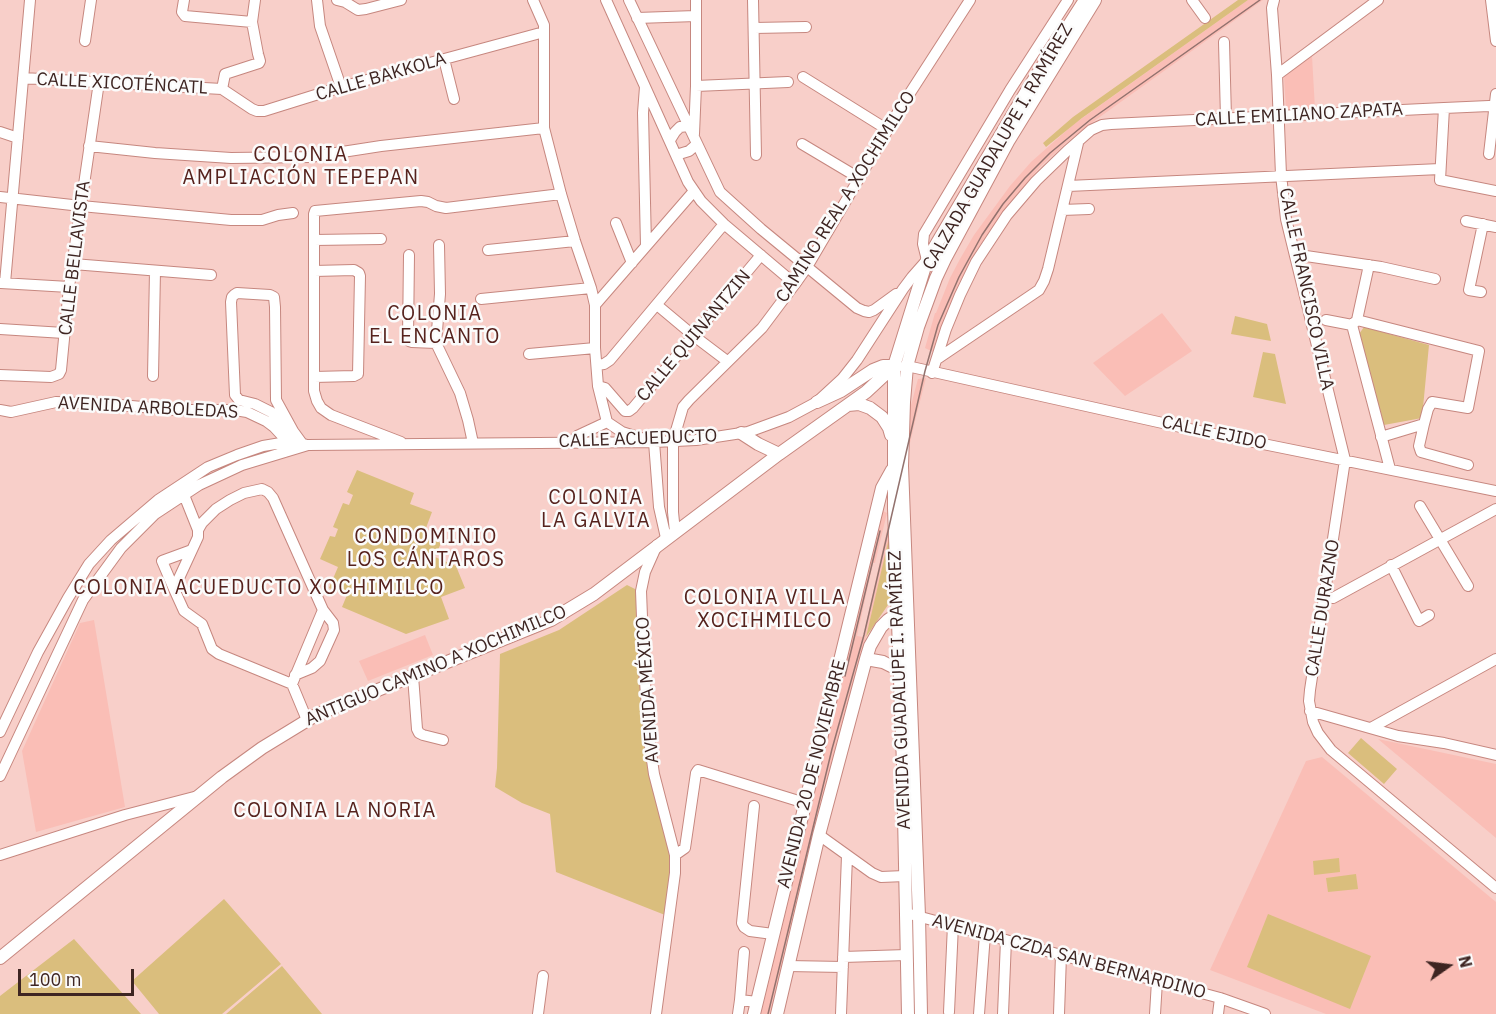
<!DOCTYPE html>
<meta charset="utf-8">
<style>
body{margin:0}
#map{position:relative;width:1496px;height:1014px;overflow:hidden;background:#f8cfc9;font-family:"IBM Plex Sans",sans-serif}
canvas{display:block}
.north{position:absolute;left:1418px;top:936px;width:60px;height:60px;-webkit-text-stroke:4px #fbfbfb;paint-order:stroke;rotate:76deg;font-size:16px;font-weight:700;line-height:24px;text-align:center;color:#3e2522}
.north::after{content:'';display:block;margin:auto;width:21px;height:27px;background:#3e2522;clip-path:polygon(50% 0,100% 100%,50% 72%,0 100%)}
.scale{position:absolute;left:18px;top:969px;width:116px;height:27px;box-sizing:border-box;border:3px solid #3e2522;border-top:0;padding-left:8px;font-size:18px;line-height:21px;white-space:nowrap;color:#3e2522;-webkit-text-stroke:4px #fbfbfb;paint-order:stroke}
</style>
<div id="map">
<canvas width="1496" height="1014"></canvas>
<div class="north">N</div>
<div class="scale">100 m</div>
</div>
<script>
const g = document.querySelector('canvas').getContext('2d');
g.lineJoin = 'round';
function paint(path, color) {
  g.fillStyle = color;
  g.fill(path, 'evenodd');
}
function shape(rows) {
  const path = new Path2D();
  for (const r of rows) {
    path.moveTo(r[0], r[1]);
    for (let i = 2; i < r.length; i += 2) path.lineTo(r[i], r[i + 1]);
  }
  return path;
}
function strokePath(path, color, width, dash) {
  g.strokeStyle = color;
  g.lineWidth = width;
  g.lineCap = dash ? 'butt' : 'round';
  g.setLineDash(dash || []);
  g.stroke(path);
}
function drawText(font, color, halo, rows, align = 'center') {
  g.font = font + ' "IBM Plex Sans",sans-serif';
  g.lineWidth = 5;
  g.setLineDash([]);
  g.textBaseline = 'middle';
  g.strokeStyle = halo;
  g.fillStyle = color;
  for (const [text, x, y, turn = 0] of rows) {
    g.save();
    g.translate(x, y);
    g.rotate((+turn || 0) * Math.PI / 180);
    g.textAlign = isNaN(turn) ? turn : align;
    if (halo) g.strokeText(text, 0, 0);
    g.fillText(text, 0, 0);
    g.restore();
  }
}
const built = shape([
 [1248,0,1263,0,1090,124,1066,143,1041,166,1006,207,978,248,958,286,944,320,933,352,925,348,935,313,936,313,950,278,960,259,974,235,1010,186,1031,162,1074,124],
 [1312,56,1315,109,1286,110,1284,77],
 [1162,313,1192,351,1125,396,1093,363],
 [926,378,917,413,910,443,907,420,918,379],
 [883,511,887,513,875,563,873,563,857,636,863,637,888,525,892,528,866,637,838,737,770,1014,761,1014,823,760,846,655],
 [94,620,125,807,36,832,22,751,80,623],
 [425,635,433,655,368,681,359,661],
 [1378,739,1496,764,1496,838],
 [1322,757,1496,902,1496,1014,1326,1014,1210,970,1306,761]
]);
const green = shape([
 [1238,0,1248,0,1082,118,1046,147,1043,143,1073,117],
 [1235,316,1267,324,1271,341,1231,334],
 [1364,327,1429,345,1422,418,1384,425,1359,334],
 [1263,352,1275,354,1286,404,1253,397],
 [357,470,414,493,410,504,432,512,423,536,441,543,435,557,456,566,465,588,441,597,449,619,406,634,342,607,347,595,329,588,338,567,320,559,330,536,335,537,338,529,333,527,343,503,349,505,353,495,347,492],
 [891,529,892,598,890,602,866,637],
 [627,585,643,593,651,748,674,848,665,915,556,872,550,814,522,803,495,787,497,768,500,654,559,630],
 [1361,738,1397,769,1384,784,1348,753],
 [1339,858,1340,872,1314,875,1313,861],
 [1356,874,1358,889,1328,892,1326,878],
 [224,899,281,964,222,1014,159,1014,132,981],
 [1268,914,1371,956,1350,1009,1247,967],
 [74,939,141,1014,0,1014,0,996],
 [282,966,322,1014,226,1014]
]);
const minor = shape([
 [184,0,182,12,185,16,252,22],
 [317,0,320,26,341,87],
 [337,0,345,2,358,10,366,9,401,0],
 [533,0,544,25,544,128,561,194,575,241,591,288,595,305,595,348,598,386,607,422,622,432,654,442,659,507,666,538],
 [606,0,688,182,701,201,724,224,795,284],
 [629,0,720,192,761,229,857,308,864,311,869,312,874,310,896,294],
 [753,0,756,155],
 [1192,0,1205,18],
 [1274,0,1272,8,1277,75,1281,175,1286,219,1345,460,1310,690,1309,701,1313,722,1318,733,1331,750,1496,888],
 [1491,0,1496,41],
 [637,18,696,16],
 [754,28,806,27],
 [85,41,91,0],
 [1224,42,1226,118],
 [444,59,454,99],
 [1277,75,1378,0],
 [803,77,888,130],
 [23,78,222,89,252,109,257,111,264,111,341,87,544,32],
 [696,86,788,82],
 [645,87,643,113,646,246],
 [222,89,225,74,259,63,260,61,258,54,252,22,255,0],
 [1444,108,1440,180,1496,191],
 [0,132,18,138],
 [694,134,696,86,696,0],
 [670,140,675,132,680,127,688,126],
 [802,144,859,178],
 [89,146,155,153,231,158,310,157,381,146,544,128],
 [1489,154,1496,94],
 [676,155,689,151,697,144],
 [1068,186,1440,169],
 [0,197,81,206,231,220,262,220,278,215,293,213],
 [1062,210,1089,209],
 [1466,221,1496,227],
 [616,223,632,263],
 [314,240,381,239],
 [439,245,440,294,436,343,460,393,468,420,473,443],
 [488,250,575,241],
 [409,255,408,338,409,341,412,342,436,343],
 [1306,256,1381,267,1435,279],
 [73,264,211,275],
 [1,283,69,287],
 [5,283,30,0],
 [1481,292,1469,290,1483,224],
 [481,299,591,288],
 [595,305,694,191],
 [657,305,694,336,727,361],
 [1326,320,1352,325,1357,320,1479,351,1468,408,1432,402,1428,409,1424,424,1419,446,1421,452,1468,465],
 [1357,320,1369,265],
 [1352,325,1390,469],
 [0,329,64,333],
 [529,354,595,348],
 [937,359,1039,290,1044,281,1048,269,1078,143],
 [597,365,604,364,610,360,724,224],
 [907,366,1194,430,1496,491],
 [932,373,946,329,960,295,976,262,1007,215,1036,181,1067,151,1091,130,1102,125,1111,124,1444,108,1489,106,1495,107],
 [0,375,51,377,59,374,61,370,69,287,99,82],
 [153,376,155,271],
 [314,377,354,376,358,374,360,276,359,273,354,270,314,271],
 [598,386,605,388,625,411,629,411,633,408,761,255],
 [0,410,11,412,56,402,109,404,176,410,235,410,247,412,266,421,274,427,287,441],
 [1381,437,1424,424],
 [293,441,281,421,271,412,255,404,239,400,235,395,231,302,232,297,234,295,237,293,270,295,274,297,275,307,276,400,293,431,301,442],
 [401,442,331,415,321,408,317,401,314,391,314,214,315,211,421,201,428,202,436,206,446,208,561,194],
 [573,442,577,436,607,422],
 [184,495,198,530,198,537,174,589,184,611,202,624,212,649,219,654,292,684,323,610],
 [1420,506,1468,586],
 [198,530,202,523,216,509,230,500,244,493,262,489,268,492,273,498,323,610,333,623,334,630,320,661,312,668,295,675],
 [675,532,673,512,673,441,683,407,689,400,762,328,795,284,807,267,901,107,970,0],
 [1391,565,1419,621,1429,615],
 [174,589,162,561,192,550],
 [1325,597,1333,598,1496,509],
 [413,676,417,729,419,733,423,735,443,740],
 [292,684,307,720],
 [1310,711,1398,736,1444,743,1496,755],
 [1371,728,1496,659],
 [0,732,38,652,68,598,89,564,111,540,158,500,208,467,237,455,263,446,293,441,307,445],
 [0,776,83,600,121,548,155,514,199,485,242,465,308,445,654,442,696,440,748,432,789,417,817,402,842,379,857,360,903,289,912,277,927,260,923,244,924,234,1010,90,1068,0],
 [754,806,742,923,744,927,750,931,773,934],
 [819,835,872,873,881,877,905,876],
 [0,855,125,815,198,796],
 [675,855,685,848,696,773,698,770,805,803],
 [906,913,1220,998,1265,1014],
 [744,952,740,1000,757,1002],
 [843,957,907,955],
 [788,966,843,967],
 [949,1012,953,925],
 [538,1014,543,976],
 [656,1014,675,873,675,855,654,774,650,746,644,669,641,591,645,572,657,545],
 [738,1014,740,1000],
 [841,1014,847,856],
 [979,1014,985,934],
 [1003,1014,1006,940],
 [1059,1014,1061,955],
 [1155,1014,1157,981],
 [1218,1014,1220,998]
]);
const major = shape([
 [817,402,841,391,873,370,883,366,897,366],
 [848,405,859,404,870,408,882,417,889,428,891,435],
 [741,433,758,444,779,454],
 [866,659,883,662,899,670],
 [0,958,222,777,262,748,316,715,551,620,594,594,779,454,866,392,894,366],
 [754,1014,882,488,892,470],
 [777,1014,819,835,866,659,870,646,881,627,888,620,902,611],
 [908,1014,903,765,894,508,894,366,927,260,1026,92,1085,0],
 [921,1014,919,916,902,466,904,402,907,366,918,327,936,278,945,259,1009,140,1095,0]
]);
const tram = shape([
 [845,676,880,531],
 [768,1014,832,749,864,635,925,371,938,325,959,277,982,235,1003,204,1025,178,1050,153,1090,120,1260,0]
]);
const streetNames = [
 ["CALLE BAKKOLA",381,77,-16],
 ["CALLE XICOTÉNCATL",122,84,3],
 ["CALLE EMILIANO ZAPATA",1299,115,-3],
 ["CALZADA GUADALUPE I. RAMÍREZ",998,147,-60],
 ["CAMINO REAL A XOCHIMILCO",846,197,-58],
 ["CALLE BELLAVISTA",75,258,-83],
 ["CALLE FRANCISCO VILLA",1306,289,78],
 ["CALLE QUINANTZIN",694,336,-50],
 ["AVENIDA ARBOLEDAS",148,408,3],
 ["CALLE EJIDO",1214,433,12],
 ["CALLE ACUEDUCTO",638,439,-2],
 ["CALLE DURAZNO",1323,608,-81],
 ["ANTIGUO CAMINO A XOCHIMILCO",436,666,-23],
 ["AVENIDA MÉXICO",648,690,-94],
 ["AVENIDA GUADALUPE I. RAMÍREZ",900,690,-92],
 ["AVENIDA 20 DE NOVIEMBRE",812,774,-76],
 ["AVENIDA CZDA SAN BERNARDINO",1069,957,15]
];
const neighbourhoodNames = [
 ["COLONIA",301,155],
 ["AMPLIACIÓN TEPEPAN",301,178],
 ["COLONIA",435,314],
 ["EL ENCANTO",435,337],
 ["COLONIA",596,498],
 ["LA GALVIA",596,521],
 ["CONDOMINIO",426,537],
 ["LOS CÁNTAROS",426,560],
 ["COLONIA ACUEDUCTO XOCHIMILCO",259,588],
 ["COLONIA VILLA",765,598],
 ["XOCIHMILCO",765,621],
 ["COLONIA LA NORIA",335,811]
];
paint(built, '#fabeb6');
paint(green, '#dabe7d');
strokePath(minor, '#c6877f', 12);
strokePath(major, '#c6877f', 14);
strokePath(minor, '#fff', 10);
strokePath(major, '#fff', 12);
strokePath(tram, '#93726e', 1.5);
drawText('18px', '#3e2522', '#fbfbfb', streetNames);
g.letterSpacing = '1.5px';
drawText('20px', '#56221d', '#fbfbfb', neighbourhoodNames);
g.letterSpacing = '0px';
</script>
